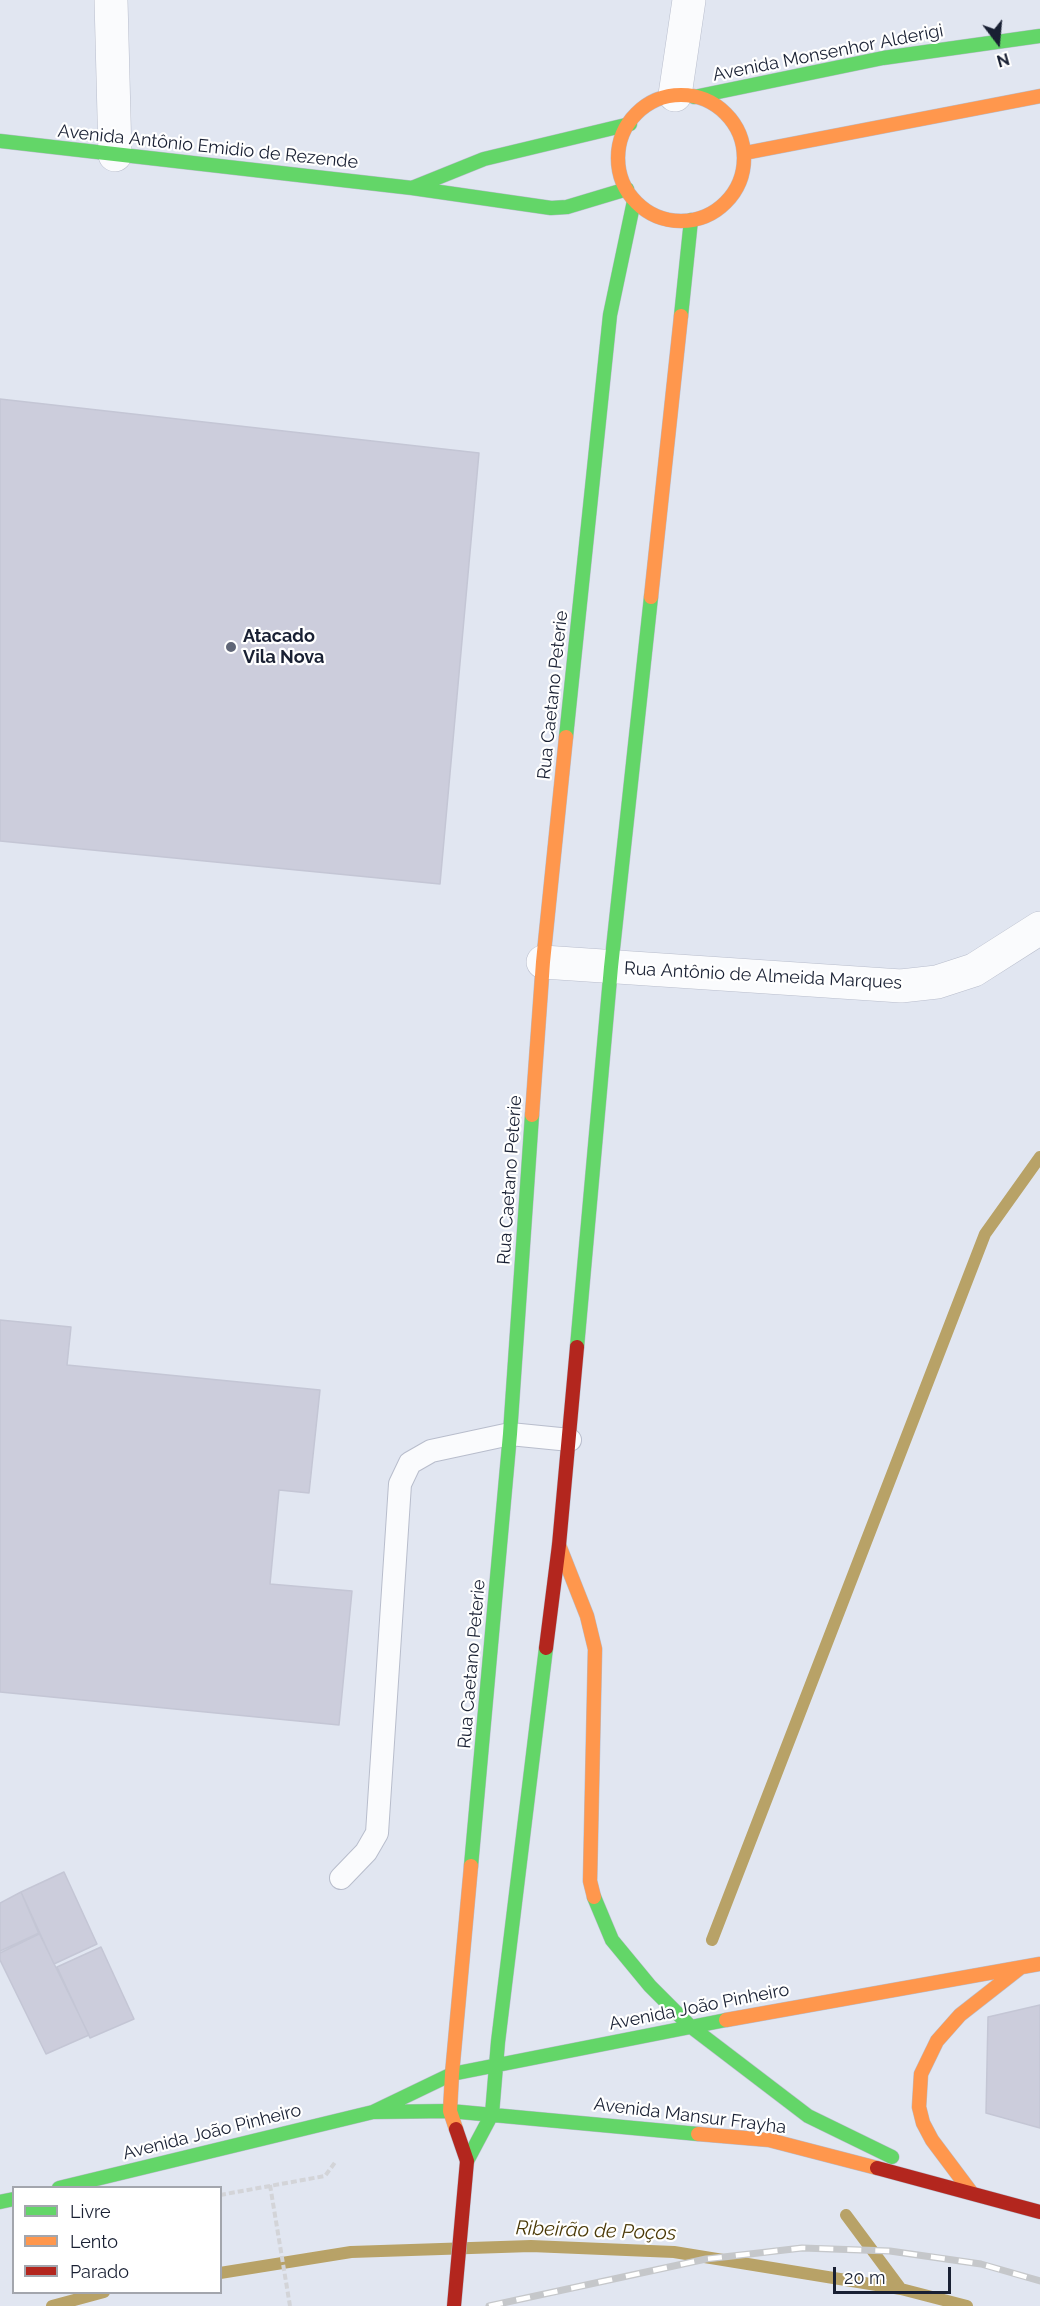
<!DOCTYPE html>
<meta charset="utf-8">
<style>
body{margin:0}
#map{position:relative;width:1040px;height:2306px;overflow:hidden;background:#e1e6f1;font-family:Raleway,sans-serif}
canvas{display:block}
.legend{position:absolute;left:12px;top:2186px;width:210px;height:108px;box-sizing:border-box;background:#fff;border:2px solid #a3a6ad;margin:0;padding:8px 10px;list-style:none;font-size:18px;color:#192033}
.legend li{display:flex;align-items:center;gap:12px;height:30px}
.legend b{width:30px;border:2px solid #a3a6ad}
.north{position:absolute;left:968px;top:12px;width:60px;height:60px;-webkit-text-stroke:4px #fff;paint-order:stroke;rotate:164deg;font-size:16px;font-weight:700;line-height:24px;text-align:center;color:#192033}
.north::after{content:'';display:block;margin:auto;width:21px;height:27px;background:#192033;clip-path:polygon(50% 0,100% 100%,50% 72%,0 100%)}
.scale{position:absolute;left:833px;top:2267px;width:118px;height:27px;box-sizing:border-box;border:3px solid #192033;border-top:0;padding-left:8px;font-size:18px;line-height:21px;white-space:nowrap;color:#192033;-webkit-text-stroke:4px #fff;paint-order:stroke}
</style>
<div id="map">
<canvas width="1040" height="2306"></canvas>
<ul class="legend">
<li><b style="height:8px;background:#63d668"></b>Livre</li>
<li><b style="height:8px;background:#ff974d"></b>Lento</li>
<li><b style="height:8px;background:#b3261e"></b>Parado</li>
</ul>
<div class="north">N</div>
<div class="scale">20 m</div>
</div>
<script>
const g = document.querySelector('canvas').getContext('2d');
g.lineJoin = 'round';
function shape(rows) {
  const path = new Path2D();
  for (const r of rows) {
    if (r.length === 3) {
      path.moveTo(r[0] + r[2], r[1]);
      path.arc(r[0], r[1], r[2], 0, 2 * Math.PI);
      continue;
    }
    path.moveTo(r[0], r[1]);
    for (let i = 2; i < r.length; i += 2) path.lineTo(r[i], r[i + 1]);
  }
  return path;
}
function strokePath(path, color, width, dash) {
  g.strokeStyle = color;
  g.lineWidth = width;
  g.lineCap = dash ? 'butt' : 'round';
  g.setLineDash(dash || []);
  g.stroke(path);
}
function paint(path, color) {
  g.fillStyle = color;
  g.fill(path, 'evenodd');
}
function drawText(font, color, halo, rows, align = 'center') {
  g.font = font + ' Raleway,sans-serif';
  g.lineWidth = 4.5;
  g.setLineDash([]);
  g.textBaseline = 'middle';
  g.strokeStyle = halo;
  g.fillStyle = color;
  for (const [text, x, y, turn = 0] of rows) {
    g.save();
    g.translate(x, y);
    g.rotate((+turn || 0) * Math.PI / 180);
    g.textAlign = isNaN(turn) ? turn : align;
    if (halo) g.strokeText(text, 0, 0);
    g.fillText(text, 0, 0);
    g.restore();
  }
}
const stream = shape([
 [712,1940,985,1234,1040,1157],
 [846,2215,901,2289],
 [220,2273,351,2252,531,2246,674,2252,901,2289,967,2306],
 [52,2306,104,2292]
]);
const building = shape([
 [0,399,479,453,440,884,0,841,0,399],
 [0,1320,71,1327,67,1365,320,1390,309,1493,279,1490,270,1584,352,1591,339,1725,0,1692,0,1320],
 [64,1872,97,1944,54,1964,21,1892,64,1872],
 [21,1892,39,1934,0,1953,0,1903,21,1892],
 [39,1933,89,2035,46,2054,0,1960,0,1951,39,1933],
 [101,1947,134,2019,90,2038,57,1967,101,1947],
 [1040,2005,1040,2128,986,2113,988,2017,1040,2005]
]);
const path = shape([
 [270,2185,290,2306],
 [220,2195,325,2176,336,2161]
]);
const lane = shape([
 [341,1878,366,1852,377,1833,400,1484,410,1463,431,1451,510,1434,570,1440]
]);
const street = shape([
 [111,0,115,155],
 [675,95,689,0],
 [543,962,901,986,937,982,974,970,1040,928]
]);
const fast = shape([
 [694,97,883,58,1040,36],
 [0,141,412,188,551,208,567,207,627,189],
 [412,188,484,159,630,124],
 [681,316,691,220],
 [566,737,610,315,634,201],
 [577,1347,611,967,651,597],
 [471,1866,510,1434,532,1115],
 [594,1897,612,1940,650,1986,690,2026,808,2116,892,2157],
 [373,2112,452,2074,726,2020],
 [467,2161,492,2114,498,2042,546,1648],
 [59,2188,373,2112,450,2111,698,2134],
 [0,2202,14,2199]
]);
const slow = shape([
 [681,158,63],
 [745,153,1040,96],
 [651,597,681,316],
 [532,1115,543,962,566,737],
 [559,1545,587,1616,595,1649,590,1881,594,1897],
 [726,2020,1040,1964],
 [456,2129,450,2111,452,2074,471,1866],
 [698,2134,769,2140,877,2168],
 [971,2192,932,2140,923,2123,919,2107,921,2074,937,2041,960,2015,1020,1968]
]);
const jam = shape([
 [546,1648,559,1545,577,1347],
 [877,2168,1040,2212],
 [454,2306,467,2161,456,2129]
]);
const rail = shape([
 [489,2306,706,2259,802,2248,890,2251,981,2264,1040,2281]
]);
const markers = [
 [231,647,6,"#5f6576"]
];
const streetNames = [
 ["Avenida Monsenhor Alderigi",828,53,-11],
 ["Avenida Antônio Emidio de Rezende",208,147,6],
 ["Rua Caetano Peterie",553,695,-84],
 ["Rua Antônio de Almeida Marques",763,976,3],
 ["Rua Caetano Peterie",510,1180,-86],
 ["Rua Caetano Peterie",472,1664,-85],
 ["Avenida João Pinheiro",699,2007,-11],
 ["Avenida Mansur Frayha",690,2116,7],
 ["Avenida João Pinheiro",212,2132,-14]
];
const poiNames = [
 ["Atacado",243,637],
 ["Vila Nova",243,658]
];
const waterNames = [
 ["Ribeirão de Poços",596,2231,2]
];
strokePath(stream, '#b8a267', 12);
paint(building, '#cccddc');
strokePath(building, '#c4c6d5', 1.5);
strokePath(lane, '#b8bdcc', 24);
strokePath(street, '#b8bdcc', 34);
strokePath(fast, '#b8bdcc', 15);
strokePath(slow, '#b8bdcc', 15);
strokePath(jam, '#b8bdcc', 15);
strokePath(path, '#d3d4d8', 4, [6, 3]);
strokePath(lane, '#fafbfd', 22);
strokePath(street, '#fafbfd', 33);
strokePath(fast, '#63d668', 14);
strokePath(slow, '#ff974d', 14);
strokePath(jam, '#b3261e', 14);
strokePath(rail, '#c5c7ca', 7);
strokePath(rail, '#fff', 4.5, [14]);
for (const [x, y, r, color] of markers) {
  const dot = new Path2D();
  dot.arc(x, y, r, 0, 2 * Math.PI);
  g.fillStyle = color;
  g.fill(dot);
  strokePath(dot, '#fff', 2);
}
drawText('18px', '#192033', '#fff', streetNames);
drawText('bold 18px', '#192033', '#fff', poiNames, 'left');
drawText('italic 20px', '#4a3907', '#fff', waterNames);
</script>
